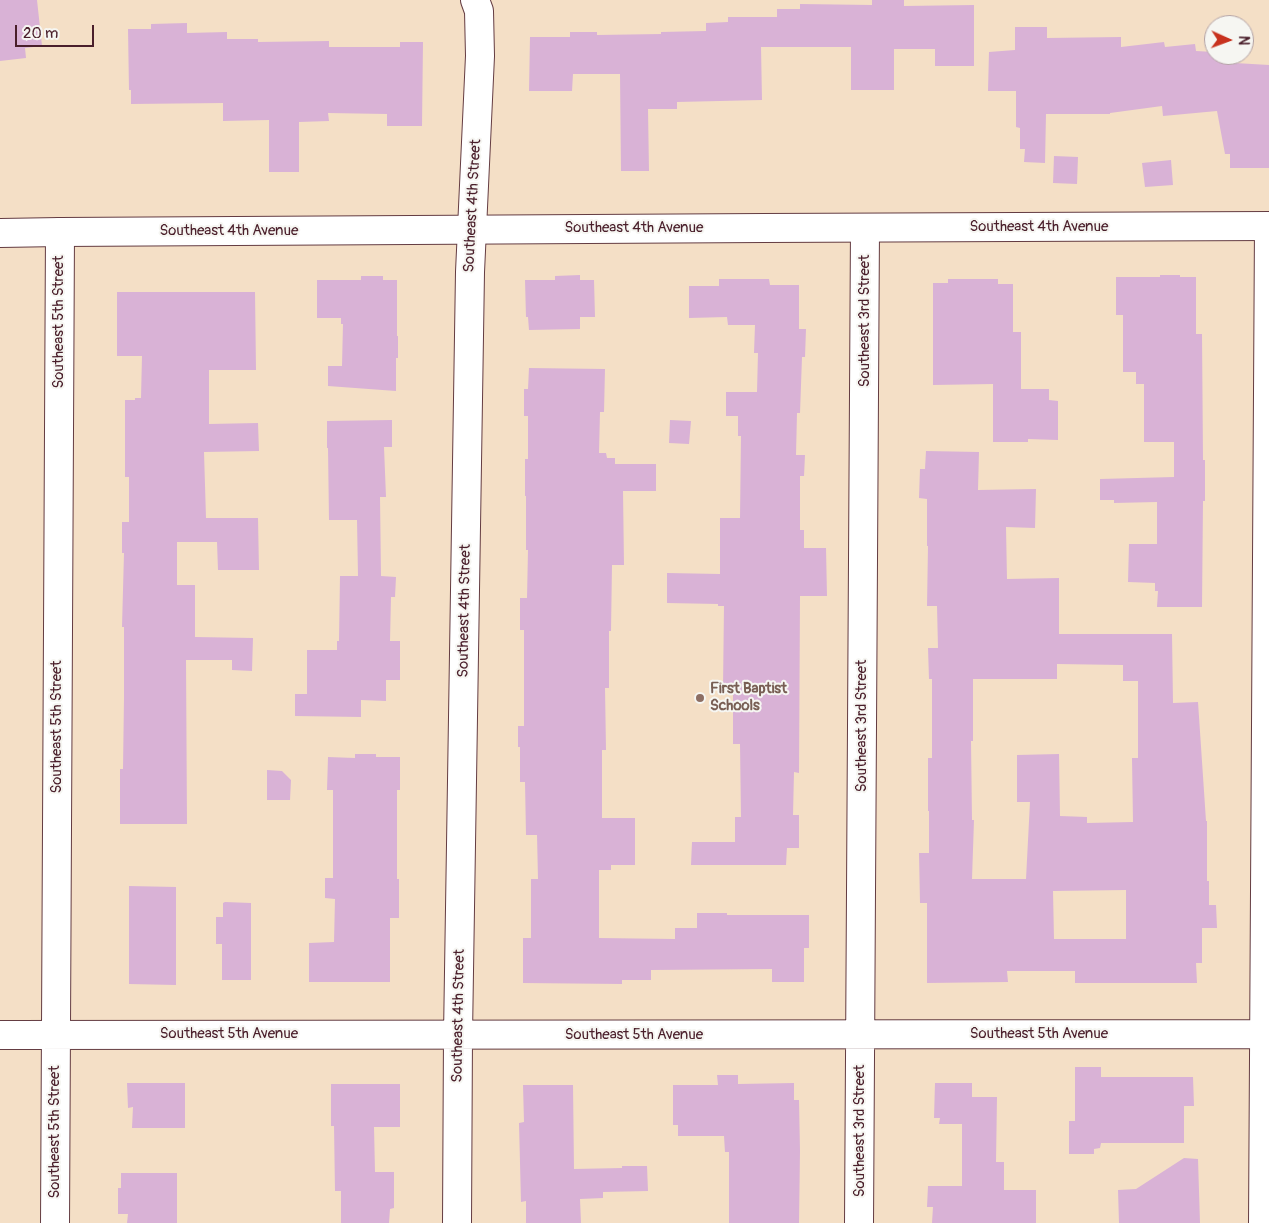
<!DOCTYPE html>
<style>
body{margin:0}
#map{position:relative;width:1269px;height:1223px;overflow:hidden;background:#f4dfc6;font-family:Pangolin,sans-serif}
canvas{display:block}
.north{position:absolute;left:1204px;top:15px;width:50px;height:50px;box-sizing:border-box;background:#f6f6f2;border:1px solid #b1a0a2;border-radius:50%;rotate:92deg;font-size:14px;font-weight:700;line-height:20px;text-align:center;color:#4a1f2b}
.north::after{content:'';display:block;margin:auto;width:18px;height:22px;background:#c8321e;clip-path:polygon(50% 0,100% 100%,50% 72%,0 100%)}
.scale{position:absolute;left:15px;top:25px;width:79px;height:22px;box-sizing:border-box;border:2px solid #4a1f2b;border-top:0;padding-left:6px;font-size:15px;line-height:18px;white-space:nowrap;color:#4a1f2b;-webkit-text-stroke:4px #f6f6f2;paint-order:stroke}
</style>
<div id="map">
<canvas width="1269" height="1223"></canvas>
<div class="north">N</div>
<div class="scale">20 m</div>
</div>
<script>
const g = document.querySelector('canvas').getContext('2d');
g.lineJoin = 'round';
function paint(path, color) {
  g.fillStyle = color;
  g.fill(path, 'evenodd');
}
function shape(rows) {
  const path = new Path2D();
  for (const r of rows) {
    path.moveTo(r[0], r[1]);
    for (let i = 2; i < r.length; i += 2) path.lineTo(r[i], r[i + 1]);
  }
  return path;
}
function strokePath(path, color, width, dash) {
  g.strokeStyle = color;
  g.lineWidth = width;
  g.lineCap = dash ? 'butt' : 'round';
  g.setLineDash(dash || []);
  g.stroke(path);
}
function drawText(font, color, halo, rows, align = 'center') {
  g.font = font + ' Pangolin,sans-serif';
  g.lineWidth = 4;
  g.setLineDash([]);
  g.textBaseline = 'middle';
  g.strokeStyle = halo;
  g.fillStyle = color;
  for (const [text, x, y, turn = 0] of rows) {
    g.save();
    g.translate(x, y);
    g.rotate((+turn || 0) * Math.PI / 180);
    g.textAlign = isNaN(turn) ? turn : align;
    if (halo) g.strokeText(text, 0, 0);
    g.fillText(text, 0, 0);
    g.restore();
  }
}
const building = shape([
 [0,0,37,0,42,46,25,48,26,58,0,61],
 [872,0,904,0,904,6,974,5,974,66,935,66,935,49,894,49,894,90,851,90,851,47,761,47,762,100,677,102,677,109,648,109,649,171,621,171,620,74,573,74,572,91,529,91,530,37,570,37,570,32,597,32,597,35,661,34,661,32,706,31,706,23,728,22,728,17,777,17,777,9,800,9,800,4,872,5],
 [187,23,187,33,227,32,227,39,258,39,258,42,329,41,329,47,400,47,400,42,423,42,422,126,387,126,387,114,328,113,329,121,299,122,299,172,269,172,269,120,223,121,223,103,131,104,131,90,129,90,128,29,151,29,151,24],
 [1015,27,1047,27,1047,38,1121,37,1121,47,1164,42,1165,47,1195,44,1196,51,1214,52,1214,55,1235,55,1235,63,1269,65,1269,168,1230,168,1230,154,1225,154,1217,111,1163,116,1162,106,1110,113,1110,114,1046,114,1045,163,1024,162,1025,149,1020,149,1020,128,1016,127,1016,91,988,91,989,52,1015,50],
 [1054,156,1078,157,1077,184,1053,183],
 [1171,160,1173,185,1145,187,1142,163],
 [580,275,580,280,594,280,595,317,580,317,580,329,529,330,528,317,526,317,525,280,555,280,555,276],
 [1160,275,1180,275,1180,277,1196,277,1196,334,1202,334,1203,460,1205,460,1205,501,1203,501,1202,607,1157,607,1158,591,1155,591,1155,583,1128,582,1129,544,1157,544,1157,502,1114,503,1114,500,1100,500,1100,479,1174,477,1174,442,1144,442,1144,384,1136,384,1136,372,1123,372,1123,315,1116,315,1116,277,1160,277],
 [361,276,383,276,383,280,397,280,397,336,398,336,398,358,396,358,396,391,328,386,328,366,342,366,343,324,341,324,341,318,317,318,317,280,361,280],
 [719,279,769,279,770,285,799,285,799,329,806,329,805,357,802,357,800,413,797,413,796,455,805,455,804,476,800,476,800,530,804,530,804,548,826,548,827,596,800,596,799,773,794,772,793,815,799,815,799,848,787,848,786,865,691,865,692,842,735,842,735,817,741,817,740,744,733,744,733,688,723,688,724,606,718,606,718,604,667,603,667,573,720,574,720,518,740,518,741,436,738,436,738,416,726,416,726,392,757,392,758,353,754,353,755,325,728,325,727,317,689,318,689,286,719,286],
 [948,279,998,279,998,284,1013,284,1013,332,1021,332,1021,389,1049,389,1049,400,1058,401,1058,440,1028,439,1028,442,993,442,993,384,933,385,933,283,948,283],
 [117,292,255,292,256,370,209,370,209,424,258,423,259,451,204,452,206,518,258,518,259,570,218,570,217,542,177,542,177,585,195,585,195,637,253,638,252,671,232,670,232,660,186,660,187,824,120,824,120,769,123,769,124,698,124,627,122,627,124,553,122,553,122,522,129,522,129,477,125,477,125,400,135,400,135,398,141,398,142,356,117,356],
 [529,368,605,369,604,412,600,412,599,453,606,453,607,458,615,458,615,464,656,464,656,491,623,491,624,565,612,565,611,631,609,631,609,688,605,688,606,750,602,750,602,818,635,818,635,865,611,865,611,870,599,870,599,938,675,939,675,928,697,928,697,913,727,913,727,915,809,915,809,948,804,948,804,982,772,982,772,969,651,970,651,980,622,980,622,984,523,983,523,938,531,938,531,879,538,879,537,835,526,835,525,782,520,782,520,747,518,747,518,726,524,726,524,630,520,630,520,598,527,598,528,550,526,550,526,496,525,496,525,459,528,459,528,416,524,416,524,389,528,389],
 [392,420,392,447,384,447,386,497,380,497,381,576,396,577,395,597,391,597,390,641,400,641,400,680,386,680,386,701,361,700,361,717,295,716,295,694,307,694,307,650,337,650,337,641,339,641,340,576,358,576,357,520,329,520,328,448,327,448,327,421],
 [670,420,691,421,689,444,669,443],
 [926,451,979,452,978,490,1036,489,1035,528,1006,527,1007,579,1059,578,1059,634,1172,634,1173,703,1198,702,1206,821,1207,821,1207,881,1209,881,1209,905,1216,905,1217,928,1202,928,1202,963,1196,963,1197,983,1075,983,1075,971,1007,971,1008,982,927,983,927,903,920,903,919,853,929,853,929,811,928,811,928,758,932,758,932,679,929,679,928,648,938,648,937,606,927,606,928,546,927,546,927,499,919,498,920,469,925,469],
 [1057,664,1123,665,1123,681,1138,681,1138,758,1132,758,1133,822,1087,823,1087,817,1060,816,1059,754,1017,755,1017,802,1030,802,1026,879,972,879,974,820,972,820,971,741,973,741,973,679,1057,679],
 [1126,890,1126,939,1054,939,1053,891],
 [355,754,376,754,376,757,400,757,400,790,397,790,397,879,399,879,399,918,390,918,390,982,309,982,309,943,334,942,335,899,325,898,325,878,333,878,333,790,327,790,328,757,355,758],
 [267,770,282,771,291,780,290,800,267,800],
 [129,886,176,887,176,985,129,984],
 [225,902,251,903,251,980,222,980,222,944,216,944,216,917,223,917,223,903],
 [1075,1067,1101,1067,1101,1077,1193,1077,1194,1106,1184,1106,1184,1143,1101,1143,1100,1148,1094,1149,1094,1154,1069,1154,1069,1121,1075,1121],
 [717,1075,738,1075,738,1084,794,1083,794,1100,799,1100,800,1151,799,1223,729,1223,729,1152,725,1152,724,1136,678,1136,678,1125,673,1125,673,1085,718,1085],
 [127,1083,185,1083,185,1128,132,1128,133,1107,128,1108],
 [935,1083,972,1083,972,1097,997,1097,996,1162,1004,1162,1004,1190,1036,1190,1036,1223,932,1223,933,1207,927,1207,928,1186,962,1186,962,1124,939,1124,940,1118,934,1118],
 [331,1084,400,1084,400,1127,374,1127,375,1172,394,1172,394,1208,390,1209,389,1223,341,1223,341,1191,335,1191,334,1126,331,1126],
 [523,1085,573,1085,574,1169,622,1168,622,1166,647,1166,648,1191,603,1192,603,1198,580,1199,581,1223,526,1223,526,1201,521,1202,519,1123,524,1122],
 [1184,1158,1198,1159,1200,1223,1119,1223,1118,1190,1136,1189],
 [121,1173,177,1173,177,1223,127,1223,128,1214,118,1214,118,1188,121,1188]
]);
const minor = shape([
 [0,1035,1269,1034],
 [55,1223,60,232],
 [457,1223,458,1035,470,272,480,56,479,11,475,0],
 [859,1223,865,228],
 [1263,1223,1269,226]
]);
const major = shape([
 [0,233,60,232,764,228,1269,226]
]);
const markers = [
 [700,698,5,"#8d6e63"]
];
const streetNames = [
 ["Southeast 4th Street",473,206,-87],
 ["Southeast 4th Avenue",1039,227],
 ["Southeast 4th Avenue",634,228],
 ["Southeast 4th Avenue",229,231],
 ["Southeast 3rd Street",865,321,-90],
 ["Southeast 5th Street",59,322,-90],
 ["Southeast 4th Street",465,611,-89],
 ["Southeast 3rd Street",862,726,-90],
 ["Southeast 5th Street",57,727,-90],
 ["Southeast 4th Street",459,1016,-89],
 ["Southeast 5th Avenue",229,1034],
 ["Southeast 5th Avenue",1039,1034],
 ["Southeast 5th Avenue",634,1035],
 ["Southeast 3rd Street",860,1131,-90],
 ["Southeast 5th Street",55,1132,-90]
];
const educationNames = [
 ["First Baptist",710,689],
 ["Schools",710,706]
];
paint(building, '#d9b2d6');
strokePath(minor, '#643c42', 30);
strokePath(major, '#643c42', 30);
strokePath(minor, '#fff', 28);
strokePath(major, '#fff', 28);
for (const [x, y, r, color] of markers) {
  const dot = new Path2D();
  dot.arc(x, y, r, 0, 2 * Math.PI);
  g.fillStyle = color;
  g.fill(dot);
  strokePath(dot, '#f6f6f2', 2);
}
drawText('15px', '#4a1f2b', '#f6f6f2', streetNames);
drawText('bold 15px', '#785e54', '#f6f6f2', educationNames, 'left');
</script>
